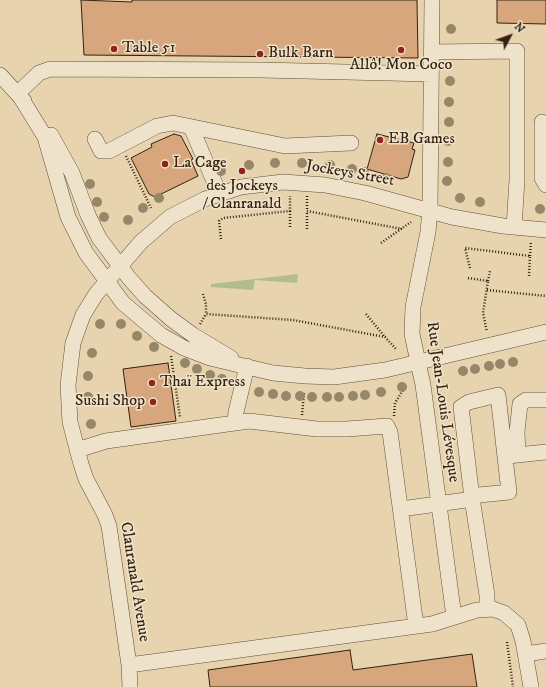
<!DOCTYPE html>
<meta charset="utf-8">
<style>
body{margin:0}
#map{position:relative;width:546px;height:687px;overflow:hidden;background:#e7d3ae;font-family:"IM FELL DW Pica",serif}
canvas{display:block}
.north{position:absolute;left:490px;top:16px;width:40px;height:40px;-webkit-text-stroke:3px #efe2ca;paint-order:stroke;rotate:49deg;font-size:11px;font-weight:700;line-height:16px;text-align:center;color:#342211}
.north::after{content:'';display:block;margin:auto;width:14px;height:18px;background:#342211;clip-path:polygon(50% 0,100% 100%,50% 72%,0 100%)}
</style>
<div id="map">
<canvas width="546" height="687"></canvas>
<div class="north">N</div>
</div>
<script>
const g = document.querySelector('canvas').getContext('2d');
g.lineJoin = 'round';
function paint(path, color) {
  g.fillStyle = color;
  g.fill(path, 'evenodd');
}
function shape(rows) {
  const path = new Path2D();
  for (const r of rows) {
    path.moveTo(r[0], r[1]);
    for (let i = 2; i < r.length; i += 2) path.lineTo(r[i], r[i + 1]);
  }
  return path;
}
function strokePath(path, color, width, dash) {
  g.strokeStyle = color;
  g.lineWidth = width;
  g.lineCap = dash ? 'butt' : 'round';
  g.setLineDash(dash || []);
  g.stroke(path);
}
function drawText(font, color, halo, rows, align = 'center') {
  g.font = font + ' "IM FELL DW Pica",serif';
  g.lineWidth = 3;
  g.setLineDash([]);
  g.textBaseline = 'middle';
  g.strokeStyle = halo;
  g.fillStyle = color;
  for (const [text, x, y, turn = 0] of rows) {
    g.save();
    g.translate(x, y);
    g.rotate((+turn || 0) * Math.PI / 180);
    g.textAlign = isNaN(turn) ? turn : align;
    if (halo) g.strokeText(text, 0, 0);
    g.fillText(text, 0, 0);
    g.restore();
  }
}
const green = shape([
 [298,274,297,283,255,280,253,290,211,287,211,284]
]);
const building = shape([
 [81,0,132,2,132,0,417,0,418,58,84,55,81,0],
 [497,0,546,0,546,24,497,23,497,0],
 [174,134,181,136,193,159,191,160,198,176,155,197,149,194,131,158,152,147,151,144,174,134],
 [377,134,414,143,412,149,415,150,408,177,401,179,367,169,377,134],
 [168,363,176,421,131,427,123,369,168,363],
 [350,650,353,670,472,654,477,687,210,687,208,670,350,650]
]);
const path = shape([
 [126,156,151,208],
 [307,196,307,211,402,229],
 [290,211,290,229],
 [307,229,307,211],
 [221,239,219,221,223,218,290,211,290,196],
 [381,243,411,222],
 [530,256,531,241],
 [470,268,465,248,530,256,529,276],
 [468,278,488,281,483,313,487,332],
 [488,281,490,271],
 [487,290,546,296],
 [203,294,206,304,206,314,293,320,385,337,396,349],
 [366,314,385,337],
 [200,324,206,314],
 [171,356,180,417],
 [302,415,304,393],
 [394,416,395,403,406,385],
 [507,642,513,687]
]);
const minor = shape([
 [432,0,430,210,428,232,413,307,412,334,423,385,454,617],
 [431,52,517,51,517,180,514,227],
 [0,75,24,101],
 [18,93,45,137,68,217,86,253,123,303,161,335,184,348,210,358,273,373,305,376,334,377,385,370,546,332],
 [18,93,39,73,50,69,261,70,431,74],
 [542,122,542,178,546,185],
 [191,127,219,193],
 [51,135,72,173,88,215,99,238,129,278,145,296,171,319,193,335,231,358],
 [95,139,101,151,109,151,157,126,173,123,285,146,351,143],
 [235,423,236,412,247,366],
 [77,450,106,441,249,421,317,429,347,429,387,426,390,432,416,626],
 [518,455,517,432,520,404,526,400,546,400],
 [508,456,546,452],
 [401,509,466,500,472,498,479,495,509,492,498,395,469,402,461,407,472,498,487,595,487,609],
 [526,654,546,651],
 [129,665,432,624,477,610,493,609,504,613,518,625,523,641,531,687],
 [130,687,129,665,109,526,105,515,86,479,81,464,70,422,68,385,73,343,83,315,96,294,141,242,170,217,205,199,241,187,283,182,325,185,365,193,452,217,503,226,546,230]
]);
const trees = [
 [451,29],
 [450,81],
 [449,102],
 [449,122],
 [448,141],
 [448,162],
 [275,163],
 [302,163],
 [249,165],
 [330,165],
 [352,169],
 [221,171],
 [364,172],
 [386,178],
 [447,181],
 [90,184],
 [159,198],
 [460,198],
 [97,202],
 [480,202],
 [143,208],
 [540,209],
 [104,217],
 [128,220],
 [100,324],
 [121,324],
 [137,336],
 [154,347],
 [92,353],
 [513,362],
 [185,363],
 [500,364],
 [489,366],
 [197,369],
 [475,369],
 [463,371],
 [210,375],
 [88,376],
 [222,379],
 [402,387],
 [259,392],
 [381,392],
 [273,394],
 [365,395],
 [286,396],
 [300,396],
 [353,396],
 [88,397],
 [312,397],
 [327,397],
 [339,397],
 [91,424]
];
const markers = [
 [114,49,4,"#8f2418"],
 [401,50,4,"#8f2418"],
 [260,54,4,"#8f2418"],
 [380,140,4,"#8f2418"],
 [165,164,4,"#8f2418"],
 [242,171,4,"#8f2418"],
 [152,383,4,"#8f2418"],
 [153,402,4,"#8f2418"]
];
const poiNames = [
 ["Table 51",122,49],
 ["Bulk Barn",268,54],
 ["Allô! Mon Coco",401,66,"center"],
 ["EB Games",388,140],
 ["La Cage",173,164],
 ["des Jockeys",242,187,"center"],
 ["/ Clanranald",242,205,"center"],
 ["Thaï Express",160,383],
 ["Sushi Shop",145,402,"right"]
];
const streetNames = [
 ["Jockeys Street",350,174,10],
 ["Rue Jean-Louis Lévesque",442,402,82],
 ["Clanranald Avenue",134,582,81]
];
paint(green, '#b3bd8c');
paint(building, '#d7a67d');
strokePath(building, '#342211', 1);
strokePath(minor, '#614e38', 16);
strokePath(path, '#342211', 2.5, [1, 2]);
strokePath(minor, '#efe2ca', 15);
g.fillStyle = '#968769';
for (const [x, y] of trees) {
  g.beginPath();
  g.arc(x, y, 5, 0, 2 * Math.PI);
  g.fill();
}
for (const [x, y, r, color] of markers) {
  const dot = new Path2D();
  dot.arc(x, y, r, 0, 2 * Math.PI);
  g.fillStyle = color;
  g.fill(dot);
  strokePath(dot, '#efe2ca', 1.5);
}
drawText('16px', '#342211', '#efe2ca', poiNames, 'left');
drawText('16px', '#342211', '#efe2ca', streetNames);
</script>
